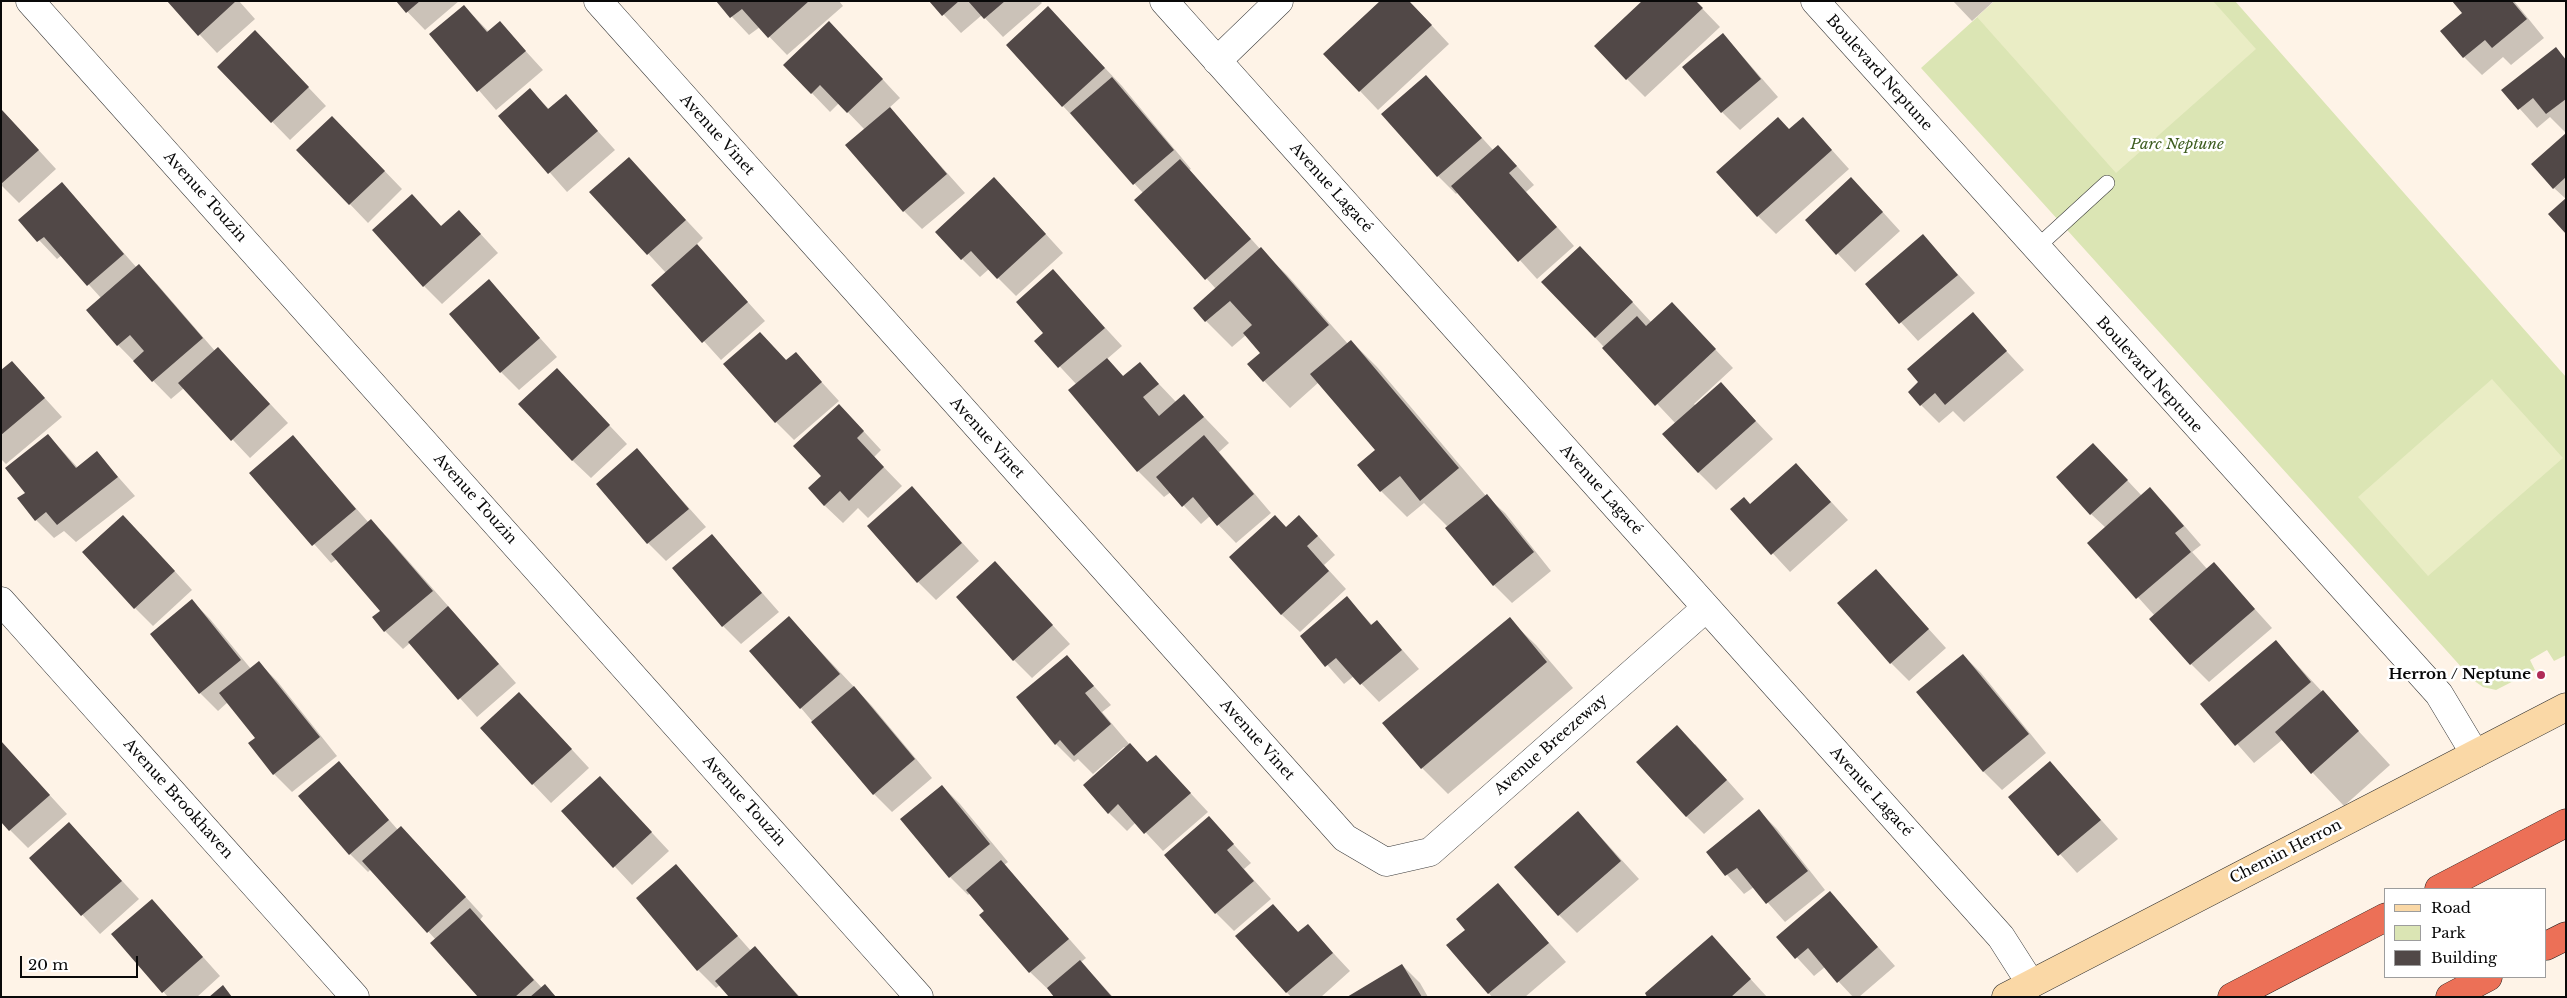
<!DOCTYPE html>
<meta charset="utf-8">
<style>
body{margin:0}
#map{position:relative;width:2567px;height:998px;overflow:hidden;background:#fef3e7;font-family:"Libre Baskerville",serif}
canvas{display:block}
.frame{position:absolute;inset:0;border:2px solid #090909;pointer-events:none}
.legend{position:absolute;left:2384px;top:888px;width:162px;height:90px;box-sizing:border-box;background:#fff;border:1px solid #9d9d9d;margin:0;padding:6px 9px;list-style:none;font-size:15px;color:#090909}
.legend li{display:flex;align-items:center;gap:10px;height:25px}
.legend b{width:25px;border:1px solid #9d9d9d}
.scale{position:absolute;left:20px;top:956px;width:118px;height:22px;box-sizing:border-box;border:2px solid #090909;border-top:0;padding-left:6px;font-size:15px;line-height:18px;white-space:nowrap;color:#090909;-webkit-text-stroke:4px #fff;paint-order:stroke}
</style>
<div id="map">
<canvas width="2567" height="998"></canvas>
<div class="frame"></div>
<ul class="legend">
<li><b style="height:6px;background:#fad8a6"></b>Road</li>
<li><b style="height:14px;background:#dbe5b4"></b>Park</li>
<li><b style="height:14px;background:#514847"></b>Building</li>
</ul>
<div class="scale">20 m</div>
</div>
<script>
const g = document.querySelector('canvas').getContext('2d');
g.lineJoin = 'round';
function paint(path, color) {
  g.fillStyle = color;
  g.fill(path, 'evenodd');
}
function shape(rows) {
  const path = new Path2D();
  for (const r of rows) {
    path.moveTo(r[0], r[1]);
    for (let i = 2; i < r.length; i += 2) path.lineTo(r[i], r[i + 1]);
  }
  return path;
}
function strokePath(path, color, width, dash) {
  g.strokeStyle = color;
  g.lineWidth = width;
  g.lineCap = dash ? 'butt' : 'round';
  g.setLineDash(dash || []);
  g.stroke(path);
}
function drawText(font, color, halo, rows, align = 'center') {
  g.font = font + ' "Libre Baskerville",serif';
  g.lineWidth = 5;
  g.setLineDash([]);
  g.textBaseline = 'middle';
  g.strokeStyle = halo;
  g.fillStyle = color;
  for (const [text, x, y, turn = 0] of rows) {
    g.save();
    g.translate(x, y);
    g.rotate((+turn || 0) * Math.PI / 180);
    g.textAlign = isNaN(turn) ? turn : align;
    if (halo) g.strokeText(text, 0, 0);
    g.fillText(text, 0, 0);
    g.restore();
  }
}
const green = shape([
 [1995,1,2235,1,2566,377,2566,655,2554,661,2547,650,2530,660,2535,670,2496,690,2483,687,2473,680,1921,68]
]);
const pitch = shape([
 [1995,1,2213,1,2256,49,2116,173,1977,17],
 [2492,379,2563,458,2428,576,2358,497]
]);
const shadow = shape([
 [168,1,239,1,255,19,217,53],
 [397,1,459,1,425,30],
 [717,1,839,1,843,6,787,55,760,27,749,35],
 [931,1,1040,1,1042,3,1003,37,982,15,961,33],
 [1409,1,1449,44,1378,110,1325,54],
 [1695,1,1720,27,1645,97,1627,79],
 [1953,1,1994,1,1972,21],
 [2455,1,2514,1,2544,38,2511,65,2503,57,2482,75,2464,57,2464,13],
 [464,6,489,32,500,23,543,70,496,110,430,34],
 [1048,8,1122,86,1191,169,1189,170,1261,250,1287,275,1348,344,1351,341,1377,367,1486,496,1505,513,1551,571,1512,603,1494,585,1448,527,1424,503,1407,517,1381,491,1377,450,1319,382,1290,408,1248,364,1262,353,1246,335,1232,347,1206,321,1216,289,1136,200,1143,193,1063,106],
 [1723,34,1778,97,1740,130,1722,112],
 [847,41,900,98,889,108,965,193,922,229,904,211,865,130,839,103,830,112,785,65],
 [2555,49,2566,59,2565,132,2550,117,2537,128,2503,90],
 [273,50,326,106,290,140,219,67],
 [1426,76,1493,150,1516,165,1534,185,1526,192,1574,246,1537,279,1458,192,1456,194,1438,176],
 [530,90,550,110,566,96,615,150,567,192,500,116],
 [1,109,56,169,19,203,1,185],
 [1803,118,1849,169,1776,234,1758,216,1789,130],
 [350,135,402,189,368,223,298,150],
 [2566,135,2566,199,2554,188],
 [628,158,703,238,696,245,765,321,721,360,653,285,666,273,591,192],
 [62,183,137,268,139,266,157,284,215,351,218,348,288,423,250,458,184,388,171,399,118,345,101,298,62,255,57,259,20,220],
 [412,196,442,227,477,230,498,253,442,304,424,286],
 [1012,197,1063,253,1016,296,989,269,980,277,962,259],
 [1869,197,1900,231,1855,272,1806,220],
 [1923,236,1975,293,1918,341,1866,284],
 [1598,265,1652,323,1672,304,1733,368,1694,404,1696,406,1721,384,1773,439,1716,490,1698,472,1676,424,1543,282],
 [1053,271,1122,346,1107,359,1124,377,1140,364,1176,402,1184,396,1229,443,1219,452,1271,513,1236,543,1210,516,1201,524,1171,492,1164,497,1138,471,1070,390,1077,385,1036,341,1045,333],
 [489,281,557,357,519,390,501,372],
 [1972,314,2024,370,1964,422,1953,411,1939,423,1921,405,1920,382],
 [760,333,787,361,795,353,839,401,794,440,776,422],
 [12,362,62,417,6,464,1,459,1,372],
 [557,370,627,444,591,478,572,460],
 [857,424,881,450,874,457,902,486,868,518,858,508,843,523,824,505,822,476],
 [48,435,78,468,97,453,135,496,76,542,64,531,54,538,36,520,27,493],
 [293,437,369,523,371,521,389,539,516,683,477,717,410,643,403,649,385,631,374,617,381,611,337,559,331,563,251,473],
 [637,450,706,527,666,561,648,543],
 [2111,463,2142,496,2150,489,2168,507,2201,545,2192,552,2208,570,2214,564,2272,628,2209,682,2191,664,2155,616,2089,543,2106,528,2091,514],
 [1796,464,1848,520,1790,572,1732,509,1750,505],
 [912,488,979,561,936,600,918,582],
 [1286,529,1317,535,1335,555,1324,565,1346,589,1300,632,1281,614],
 [141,534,192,590,153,626,135,608],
 [712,536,779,612,741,644,723,626],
 [995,563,1070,644,1032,678,1014,660],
 [1876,571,1946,648,1909,681,1891,663],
 [1347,598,1372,625,1377,621,1419,669,1379,702,1354,676,1344,684,1302,636],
 [192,601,210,619,251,669,259,663,277,681,337,756,292,792,274,774,257,738,228,702,218,711,200,693],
 [789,618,872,706,932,778,892,812,874,794,801,708],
 [1509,619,1536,645,1573,688,1448,794,1422,768],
 [2276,642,2390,765,2344,806,2282,740,2254,763,2202,704],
 [1963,655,1981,673,2046,753,2002,790,1984,772,1918,692],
 [1067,656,1111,705,1102,712,1130,745,1148,763,1156,756,1208,812,1163,851,1136,822,1127,831,1109,813,1126,748,1124,747,1093,774,1078,759,1074,762,1056,744,1017,697],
 [537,712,589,768,551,803,481,729],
 [1,742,67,814,28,848,10,830],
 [1695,744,1744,799,1704,834,1686,816],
 [2050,762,2118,839,2077,873,2009,797],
 [339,763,398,830,419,846,483,916,480,920,542,988,545,986,556,997,480,997,436,940,371,869,368,872,350,854],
 [600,777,669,851,632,885,563,811],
 [942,786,960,804,1008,862,1004,865,1086,958,1081,962,1113,997,1056,997,1030,972,970,893,968,895,950,877],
 [1759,811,1777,829,1825,890,1785,922,1754,887,1744,894,1707,852],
 [1578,812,1639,879,1577,933,1559,915],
 [1209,818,1251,863,1244,869,1271,899,1234,931,1216,913],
 [69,824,139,899,100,934,30,858],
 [676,866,751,951,755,948,800,997,730,997,720,985,716,988,698,970,637,898],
 [1498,885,1566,962,1525,997,1492,997,1448,945,1466,930],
 [1830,893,1895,966,1859,997,1853,997,1825,967,1814,976,1778,937],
 [152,900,220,976,197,997,168,997,113,934],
 [1272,906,1299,933,1308,926,1350,971,1321,997,1291,997,1237,936],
 [1712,937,1767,997,1649,997],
 [1402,965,1420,983,1428,997,1350,997]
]);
const building = shape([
 [167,1,236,1,198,36],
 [396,1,420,1,406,13],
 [716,1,809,1,768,38,742,9,730,18],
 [929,1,959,1,942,16],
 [968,1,1005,1,984,19],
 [1380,1,1409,1,1432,25,1359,92,1323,54],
 [1642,1,1696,1,1703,8,1626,80,1594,46],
 [2452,1,2512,1,2527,19,2492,48,2485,40,2463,58,2440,31,2462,13],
 [464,5,487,32,500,21,526,51,477,92,429,34],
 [1048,6,1105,68,1062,107,1006,45],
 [829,21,883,79,847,113,820,85,811,94,783,65],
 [255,30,309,87,271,123,217,67],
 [1723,33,1761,79,1721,113,1682,67],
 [2556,47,2566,60,2566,99,2546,114,2533,98,2518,110,2501,90],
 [1426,75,1482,138,1437,177,1381,114],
 [1112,77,1174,150,1133,185,1070,113],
 [530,88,548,109,566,94,598,131,548,174,498,116],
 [890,107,947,174,903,212,845,145],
 [1,109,39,150,1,184],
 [332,116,385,171,349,205,296,150],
 [1778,117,1789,129,1803,117,1832,150,1757,217,1716,172],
 [2566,133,2566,177,2553,189,2531,164],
 [1498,145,1517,166,1509,173,1557,227,1518,262,1451,186],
 [629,157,686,220,647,255,589,192],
 [1180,159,1251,239,1205,280,1134,200],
 [994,177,1046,234,997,279,971,251,961,260,935,232],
 [1851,177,1883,212,1836,255,1805,220],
 [62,182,124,254,87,286,44,237,37,242,18,220],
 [412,194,441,226,459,210,481,234,423,287,372,230],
 [2566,198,2566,234,2548,214],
 [1923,234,1958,275,1899,324,1865,284],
 [697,244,748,302,702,343,651,285],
 [1580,246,1633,302,1595,338,1541,282],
 [1261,247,1329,325,1263,382,1247,364,1260,353,1243,333,1252,325,1230,301,1205,322,1193,308],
 [139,264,203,338,152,382,133,361,144,351,130,335,117,346,86,310],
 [1053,269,1105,328,1058,368,1034,341,1043,333,1016,302],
 [489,279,540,338,500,373,449,314],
 [1672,302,1716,349,1655,406,1602,348,1637,316,1646,326],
 [1973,312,2007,351,1945,405,1935,393,1920,406,1908,392,1918,382,1907,369],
 [760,332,786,360,796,352,822,382,775,423,723,364],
 [1351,340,1459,468,1420,501,1400,476,1380,492,1357,465,1375,450,1310,374],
 [218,347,270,404,231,441,178,383],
 [1107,358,1123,376,1140,362,1159,384,1143,397,1159,416,1184,394,1204,417,1137,472,1068,390],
 [12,361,45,398,1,435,1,370],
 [557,368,610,425,572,461,518,404],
 [1721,382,1756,421,1698,473,1662,434],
 [839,404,864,431,857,438,884,467,849,501,840,491,824,506,808,488,821,476,793,446],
 [48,434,76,468,97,451,118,477,57,525,46,512,35,521,17,498,25,493,5,468],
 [293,435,356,509,312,546,249,473],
 [1204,435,1254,494,1217,526,1193,497,1182,507,1156,477],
 [2093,443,2128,480,2090,515,2056,477],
 [637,448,689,509,647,544,596,484],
 [1796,463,1831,502,1771,555,1730,509,1744,497,1750,504],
 [912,486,962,543,917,583,867,526],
 [2150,487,2184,526,2175,533,2191,552,2136,599,2087,543],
 [1487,494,1534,552,1493,586,1445,528],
 [123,515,175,571,134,609,82,552],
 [1275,515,1286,527,1299,515,1318,536,1307,546,1329,571,1281,615,1229,557],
 [371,519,433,591,384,632,372,617,380,611,331,554],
 [712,534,762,593,722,627,672,568],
 [995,561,1053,625,1013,661,956,597],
 [2214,562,2255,609,2190,665,2149,619],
 [1876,569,1929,629,1890,664,1837,603],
 [1347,596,1371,625,1377,620,1402,650,1360,685,1336,658,1325,667,1300,636],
 [192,599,241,660,199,694,150,634],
 [448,606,499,664,458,700,408,642],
 [789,616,840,674,800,709,749,651],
 [1510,617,1547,662,1421,769,1382,723],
 [2276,640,2311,682,2235,746,2200,704],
 [1963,654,2029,734,1983,772,1916,692],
 [1067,655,1094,686,1085,693,1111,724,1074,756,1060,740,1055,745,1016,697],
 [259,661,320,737,273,775,248,743,255,738,219,693],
 [854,686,915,759,873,795,811,722],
 [2323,690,2359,731,2311,774,2275,732],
 [519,692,572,749,532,785,480,728],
 [1677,725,1727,780,1686,817,1636,762],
 [1,741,50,795,9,831,1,822],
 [1130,743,1147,762,1156,755,1191,793,1144,834,1118,804,1108,814,1083,785],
 [339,761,389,820,349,855,298,796],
 [2050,761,2101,820,2058,856,2008,797],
 [600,776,652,832,613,868,561,811],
 [942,785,990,844,949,878,900,819],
 [1759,809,1808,871,1766,904,1737,868,1725,876,1706,852],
 [1578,811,1621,861,1558,916,1514,867],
 [1209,816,1234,844,1227,850,1254,881,1215,914,1164,855],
 [69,822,122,881,81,916,29,858],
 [401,826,466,897,427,933,362,861],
 [1001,860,1069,939,1029,973,979,915,984,911,966,890],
 [676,864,738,936,697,971,636,898],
 [1498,883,1549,943,1488,994,1446,945,1465,930,1456,919],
 [1830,891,1878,947,1837,983,1808,948,1795,959,1776,937],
 [152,899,203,957,162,993,111,934],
 [1273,904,1298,932,1308,924,1333,953,1286,993,1235,936],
 [470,908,534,980,515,997,478,997,430,943],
 [1712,935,1751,979,1731,997,1647,997,1645,993],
 [755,946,799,997,729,997,715,981],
 [1080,960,1112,997,1054,997,1047,988],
 [1402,964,1422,997,1347,997],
 [545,984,556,997,530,997],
 [223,985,232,997,209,997]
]);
const service = shape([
 [2035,249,2107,183]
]);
const minor = shape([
 [30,1,919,997],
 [598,1,1345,838,1386,862,1430,852,1706,608],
 [1164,1,2001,937,2031,984],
 [1815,1,2439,694,2475,754],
 [1217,61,1279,1],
 [1,601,355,997]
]);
const secondary = shape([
 [2006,997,2566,707]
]);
const motorway = shape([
 [2439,889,2566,823],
 [2546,946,2566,936],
 [2232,997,2386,917],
 [2450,997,2488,977]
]);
const markers = [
 [2541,675,5,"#b02b58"]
];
const streetNames = [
 ["Boulevard Neptune",1879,73,48],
 ["Avenue Vinet",717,135,48],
 ["Avenue Lagacé",1331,188,48],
 ["Avenue Touzin",205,197,48],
 ["Boulevard Neptune",2149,375,48],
 ["Avenue Vinet",987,438,48],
 ["Avenue Lagacé",1601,490,48],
 ["Avenue Touzin",475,499,48],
 ["Avenue Vinet",1257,740,48],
 ["Avenue Breezeway",1551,745,-41],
 ["Avenue Lagacé",1871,792,48],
 ["Avenue Brookhaven",178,799,48],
 ["Avenue Touzin",744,801,48],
 ["Chemin Herron",2286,852,-27]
];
const parkNames = [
 ["Parc Neptune",2177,145]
];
const poiNames = [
 ["Herron / Neptune",2531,675]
];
paint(green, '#dbe5b4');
paint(pitch, '#eaedc5');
paint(shadow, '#0003');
paint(building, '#514847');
strokePath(service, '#3c3c3c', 16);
strokePath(minor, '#3c3c3c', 29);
strokePath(secondary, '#2b2b2b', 29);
strokePath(motorway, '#1a1a1a', 29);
strokePath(service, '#fff', 15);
strokePath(minor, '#fff', 28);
strokePath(secondary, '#fad8a6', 28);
strokePath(motorway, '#ec7057', 28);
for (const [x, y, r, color] of markers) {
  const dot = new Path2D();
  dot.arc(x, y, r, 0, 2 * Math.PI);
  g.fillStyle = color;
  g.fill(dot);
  strokePath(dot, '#fff', 2);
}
drawText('15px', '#090909', '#fff', streetNames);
drawText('italic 15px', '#3d5c1f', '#fff', parkNames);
drawText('bold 15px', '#090909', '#fff', poiNames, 'right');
</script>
